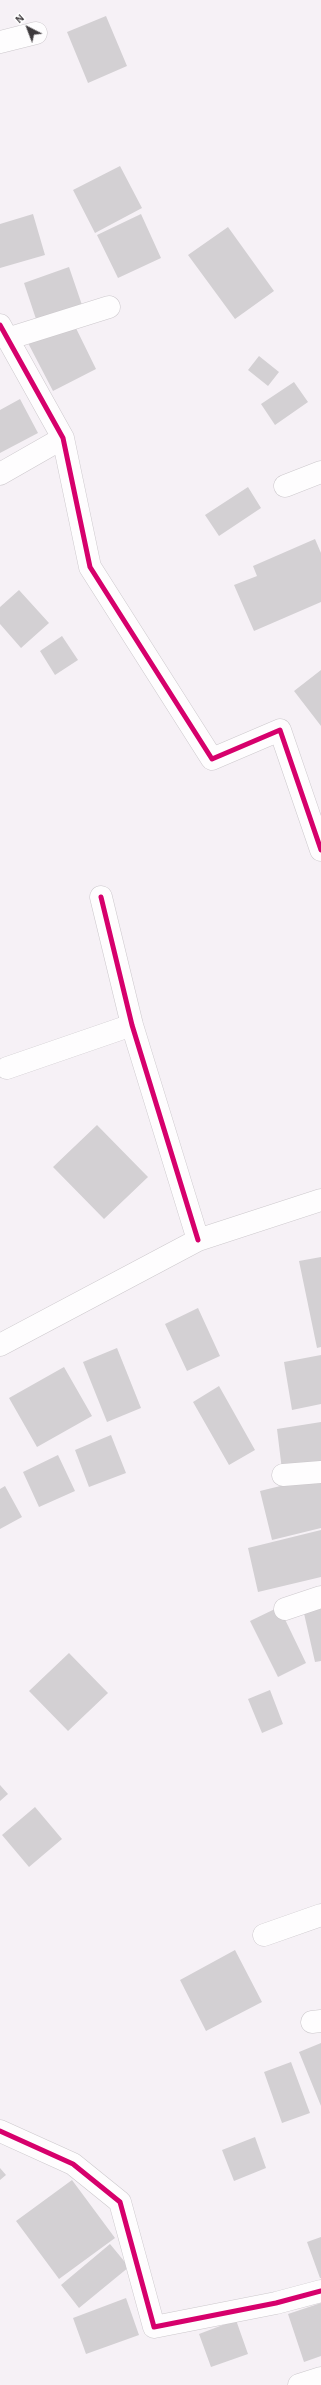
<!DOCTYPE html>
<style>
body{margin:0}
#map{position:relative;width:321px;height:2385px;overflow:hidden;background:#f6f1f6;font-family:"Alegreya Sans",sans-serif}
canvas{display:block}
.north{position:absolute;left:8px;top:8px;width:40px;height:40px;-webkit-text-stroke:3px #fff;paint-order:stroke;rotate:318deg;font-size:11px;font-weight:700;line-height:16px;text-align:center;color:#3e3a3d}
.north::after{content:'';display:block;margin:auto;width:14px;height:18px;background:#3e3a3d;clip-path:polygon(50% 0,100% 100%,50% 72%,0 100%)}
</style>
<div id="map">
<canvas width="321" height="2385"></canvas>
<div class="north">N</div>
</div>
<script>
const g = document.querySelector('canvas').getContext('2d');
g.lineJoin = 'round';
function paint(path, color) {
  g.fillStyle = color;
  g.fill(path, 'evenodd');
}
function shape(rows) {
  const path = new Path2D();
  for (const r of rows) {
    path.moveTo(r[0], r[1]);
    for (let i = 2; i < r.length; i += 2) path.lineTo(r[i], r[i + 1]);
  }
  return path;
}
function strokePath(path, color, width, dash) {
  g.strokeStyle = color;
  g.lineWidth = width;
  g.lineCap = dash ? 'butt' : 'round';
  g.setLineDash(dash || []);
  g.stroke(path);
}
const building = shape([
 [106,16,127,66,88,83,67,32],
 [120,166,142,208,95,233,73,190],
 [33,214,45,255,0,268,0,224],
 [141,214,161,258,118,278,97,235],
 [228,227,274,291,235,319,188,255],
 [69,267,82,305,37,322,24,283],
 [72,320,96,369,53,391,28,343],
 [259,356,279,372,268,386,248,370],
 [294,382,308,402,275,425,261,404],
 [20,399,38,433,0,453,0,410],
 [248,487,261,508,219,536,205,515],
 [315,539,321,553,321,602,254,631,234,585,257,576,253,566],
 [19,590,49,623,21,648,0,624,0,607],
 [62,636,78,660,55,675,40,651],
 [321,670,321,726,294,691],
 [97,1125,148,1177,104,1219,53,1167],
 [321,1257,321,1347,317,1348,299,1261],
 [198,1308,220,1356,187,1371,165,1324],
 [117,1348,141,1408,107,1422,83,1362],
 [321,1355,321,1404,292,1410,284,1362],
 [64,1367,92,1416,37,1447,9,1398],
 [219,1386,255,1450,229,1465,193,1402],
 [321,1422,321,1463,282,1470,277,1429],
 [111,1435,126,1473,89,1487,75,1450],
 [58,1455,75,1491,39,1507,23,1472],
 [321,1476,321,1528,272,1540,260,1491],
 [5,1486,22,1517,0,1529,0,1489],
 [321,1530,321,1577,258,1592,248,1548],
 [321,1605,321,1661,315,1662,303,1609],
 [279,1607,306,1663,278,1677,250,1621],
 [69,1653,108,1693,68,1731,29,1691],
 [270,1690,283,1724,262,1733,248,1699],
 [0,1785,8,1794,0,1801],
 [35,1807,62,1839,29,1867,2,1835],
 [235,1950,262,2002,206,2031,180,1980],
 [321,2043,321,2106,299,2052],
 [291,2062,310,2113,282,2123,264,2072],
 [255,2137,266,2168,234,2181,222,2150],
 [0,2168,6,2175,0,2180],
 [72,2180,115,2238,59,2279,16,2221],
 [321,2237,321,2278,320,2278,307,2242],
 [110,2244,129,2267,79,2308,61,2285],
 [126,2298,139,2335,86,2354,73,2318],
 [321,2303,321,2356,304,2362,288,2314],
 [236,2320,248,2354,211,2367,199,2334]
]);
const street = shape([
 [0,42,36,33],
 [0,325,63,438,90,567,212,759,280,730,321,850],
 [7,339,109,307],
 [0,474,63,438],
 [285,486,321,472],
 [101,897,132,1025,198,1240],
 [7,1068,132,1025],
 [0,1345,198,1240,321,1200],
 [283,1475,321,1472],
 [285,1609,321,1597],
 [264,1935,321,1915],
 [312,2022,321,2021],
 [0,2131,73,2164,120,2202,154,2327,276,2303,321,2291],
 [299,2385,321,2378]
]);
const cycleway = shape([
 [0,325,63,438,90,567,212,759,280,730,321,850],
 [101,897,132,1025,198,1240],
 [0,2131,73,2164,120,2202,154,2327,276,2303,321,2291]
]);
paint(building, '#d3d0d3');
strokePath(street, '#ccc8cc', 23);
strokePath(street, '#fefdfe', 22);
strokePath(cycleway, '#d6006c', 5);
</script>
